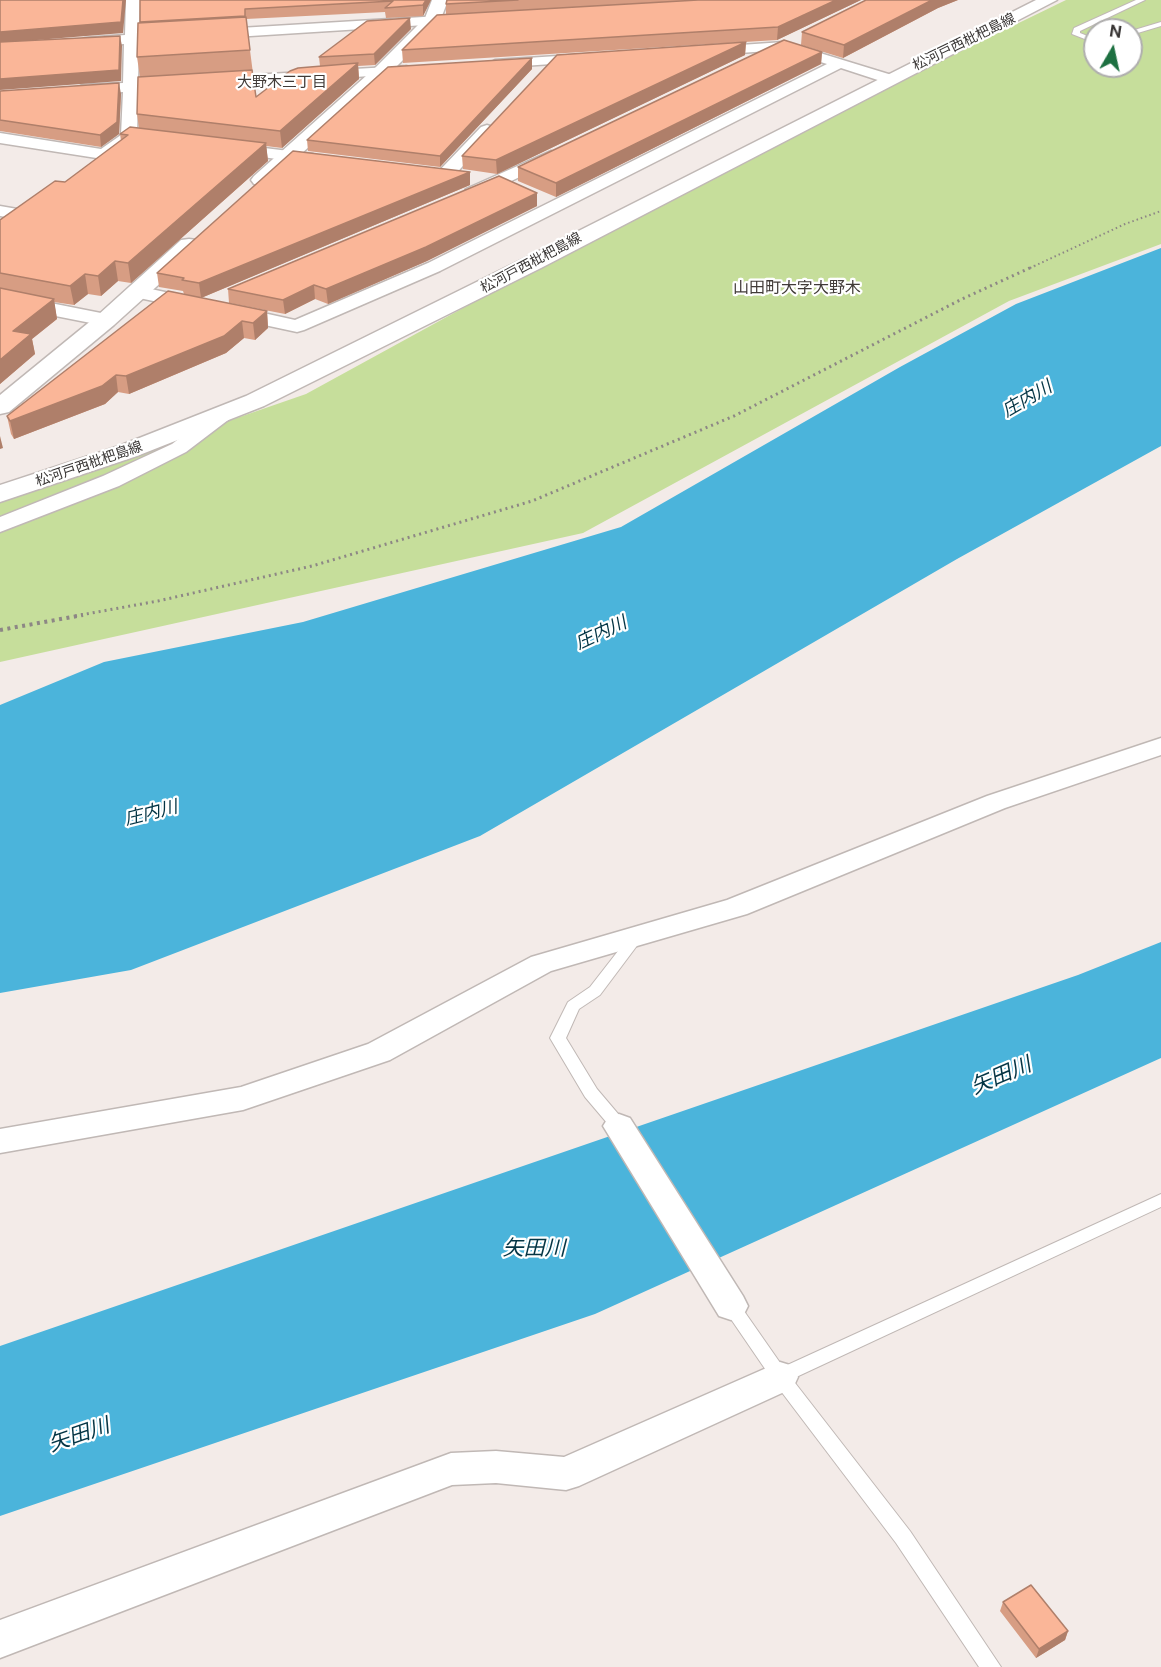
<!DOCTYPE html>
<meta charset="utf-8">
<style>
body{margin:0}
#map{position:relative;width:1161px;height:1667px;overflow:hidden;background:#f3ebe8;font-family:"Public Sans",sans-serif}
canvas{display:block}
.north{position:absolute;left:1083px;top:18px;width:60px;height:60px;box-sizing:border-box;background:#fff;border:2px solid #afaeae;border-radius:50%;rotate:9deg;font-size:16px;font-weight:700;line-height:24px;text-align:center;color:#383534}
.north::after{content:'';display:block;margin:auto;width:21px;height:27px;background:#1d7041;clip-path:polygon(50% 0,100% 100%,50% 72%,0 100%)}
</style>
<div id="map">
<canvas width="1161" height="1667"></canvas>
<div class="north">N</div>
</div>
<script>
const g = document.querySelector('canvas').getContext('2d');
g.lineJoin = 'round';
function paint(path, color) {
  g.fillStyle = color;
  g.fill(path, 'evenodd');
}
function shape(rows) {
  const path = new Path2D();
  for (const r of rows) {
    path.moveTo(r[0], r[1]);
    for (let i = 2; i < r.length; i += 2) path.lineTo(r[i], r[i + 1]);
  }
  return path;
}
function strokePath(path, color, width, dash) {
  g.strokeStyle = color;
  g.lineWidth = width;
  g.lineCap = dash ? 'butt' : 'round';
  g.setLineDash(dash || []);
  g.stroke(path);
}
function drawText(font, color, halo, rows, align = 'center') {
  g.font = font + ' "Public Sans","Noto Sans JP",sans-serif';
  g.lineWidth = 4.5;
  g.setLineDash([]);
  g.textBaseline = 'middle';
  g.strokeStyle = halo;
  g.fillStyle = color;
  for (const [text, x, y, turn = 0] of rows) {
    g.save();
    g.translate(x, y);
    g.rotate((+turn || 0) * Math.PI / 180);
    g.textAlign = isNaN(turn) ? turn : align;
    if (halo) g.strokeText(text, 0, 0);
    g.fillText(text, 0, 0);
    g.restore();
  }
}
const green = shape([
 [1066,0,1161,0,1161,244,1009,301,583,533,0,662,0,500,306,394,704,176],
 [1095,30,1131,30,1131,66,1095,66]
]);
const water = shape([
 [1161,248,1161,446,957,559,480,836,131,970,0,993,0,705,104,662,303,622,621,527,900,367,1016,304],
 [1161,942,1161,1058,595,1314,0,1516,0,1346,1078,975]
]);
const pathFar2 = shape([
 [1030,268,1125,224,1161,211]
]);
const pathFar1 = shape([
 [75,616,158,601,312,566,532,501,734,416,962,299,1034,266]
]);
const path = shape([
 [0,630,83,615]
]);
const service = shape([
 [1136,0,1145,0,1080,31,1080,33,1095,39,1095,43,1072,34,1074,28,1136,0],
 [1161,22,1161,26,1131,35,1131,31,1161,22],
 [637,931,644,936,642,939,600,995,579,1009,566,1038,597,1089,625,1122,627,1126,625,1130,619,1132,613,1130,585,1097,550,1038,568,1002,590,987,632,933,637,931],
 [1161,1194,1161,1207,792,1379,910,1531,1001,1667,979,1667,896,1543,774,1382,722,1306,725,1301,731,1299,737,1301,783,1367,1161,1194]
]);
const minor = shape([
 [126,0,140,0,139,34,457,15,464,19,457,23,139,43,138,82,172,80,180,85,172,90,138,91,137,137,135,140,103,159,0,143,0,133,101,149,121,135,123,92,82,95,74,90,82,85,123,83,124,44,85,46,78,42,85,38,125,35,126,0],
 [784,42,895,76,898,79,890,84,841,68,440,271,304,330,297,332,232,318,223,312,232,306,295,320,428,263,827,64,783,50,711,55,704,51,711,47,784,42],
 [589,54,594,55,596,58,594,61,495,68,488,64,495,60,589,54],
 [406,66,411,67,413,70,411,73,217,87,209,82,217,77,406,66],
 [487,125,493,127,495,130,493,133,451,179,439,179,437,175,439,171,481,127,487,125],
 [232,144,313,154,321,159,313,164,226,152,224,149,226,146,232,144],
 [551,151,557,153,559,156,557,159,478,197,472,198,464,193,466,189,551,151],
 [0,206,29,211,32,215,23,220,0,216,0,206],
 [137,286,202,300,204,304,195,310,130,296,128,292,137,286],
 [0,293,106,314,115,320,106,326,0,305,0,293],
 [225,407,232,409,235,413,232,417,186,452,119,486,0,532,0,517,103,476,172,444,218,409,225,407],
 [1161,738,1161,755,1005,808,747,914,551,971,390,1060,243,1110,0,1153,0,1129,241,1087,368,1044,531,957,727,900,987,796,1161,738],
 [619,1114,630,1118,743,1296,748,1306,743,1316,731,1320,719,1316,603,1126,608,1118,619,1114],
 [780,1362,793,1366,798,1377,793,1388,579,1486,566,1490,496,1483,452,1485,0,1658,0,1620,451,1453,496,1451,564,1457,780,1362]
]);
const tertiary = shape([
 [432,0,448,0,439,24,388,75,268,184,254,184,251,180,254,176,376,67,425,18,432,0],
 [189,239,197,240,200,245,197,250,114,325,9,412,0,414,0,395,98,315,181,240,189,239]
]);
const secondary = shape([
 [1036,0,1057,0,541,268,264,406,137,456,0,502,0,485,119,446,246,396,525,258,1036,0]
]);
const wall = shape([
 [140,0,431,0,423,16,386,18,385,12,246,19,256,97,320,66,319,57,411,29,375,65,358,66,359,79,282,148,266,146,268,161,131,283,118,281,101,296,88,294,74,305,54,302,57,319,32,339,35,354,0,384,0,220,65,182,121,141,120,134,139,128,137,114,140,77,137,57,140,23],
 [447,0,861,0,777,40,403,63,402,50,446,15,446,4],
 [866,0,958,0,938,8,843,58,801,45,802,32],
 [746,42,745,55,497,174,463,169,462,156],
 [822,52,821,64,556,197,518,181,518,167],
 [532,58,532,69,440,167,308,151,307,140],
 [0,91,121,94,119,134,101,147,0,131,0,132],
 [470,172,470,185,201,298,267,311,268,328,255,340,244,338,226,353,129,394,118,392,105,404,14,439,11,434,7,416,184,294,183,291,159,287,157,273],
 [537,193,537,206,427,261,328,304,315,299,285,314,229,303,228,289],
 [1003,1602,1068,1631,1065,1640,1036,1658,1000,1611]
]);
const shadedWall = shape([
 [123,0,126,0,123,33,0,43,0,32],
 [426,0,431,0,423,16,423,5],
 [836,0,861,0,777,40,778,27],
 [932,0,958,0,938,8,843,58,844,45],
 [410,18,411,29,375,65,374,54],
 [120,36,122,46,121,81,0,90,0,79],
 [746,42,745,55,497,174,496,160],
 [822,52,821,64,556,197,556,183],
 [532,58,532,69,440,167,440,156],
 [358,63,359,79,282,148,280,131],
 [119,83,121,94,119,134,101,147,100,135],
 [266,143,268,161,131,283,128,263],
 [470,172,470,185,201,298,199,283],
 [537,193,537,206,427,261,328,304,326,289],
 [115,261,118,281,101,296,98,276],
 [85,274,88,294,74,305,70,286],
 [314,285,315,299,285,314,283,300],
 [54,299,57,319,32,339,35,354,0,384,0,360,13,331],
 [267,311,268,328,255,340,253,323],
 [242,321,244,338,226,353,129,394,126,376],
 [116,375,118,392,105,404,14,439,10,421],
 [0,436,3,448,0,449],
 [1068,1631,1065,1640,1036,1658,1039,1649]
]);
const building = shape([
 [0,0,123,0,121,22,0,32,0,0],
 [140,0,426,0,423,5,385,8,393,1,245,9,245,16,140,22,140,0],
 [447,0,518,0,446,4,447,0],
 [698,0,836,0,778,27,402,50,437,15,698,0],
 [866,0,932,0,844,45,802,32,866,0],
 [246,17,250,50,137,57,138,23,246,17],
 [410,18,374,54,319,57,367,21,410,18],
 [120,36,119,70,0,79,0,42,120,36],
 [784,40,822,52,556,183,518,167,784,40],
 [746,42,496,160,462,156,557,55,746,42],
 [532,58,440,156,307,140,388,67,532,58],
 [358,63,280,131,137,114,138,77,252,70,256,97,290,71,298,68,358,63],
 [119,83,117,122,100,135,0,120,0,91,119,83],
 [130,127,266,143,128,263,115,261,98,276,85,274,70,286,0,273,0,220,55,181,65,182,128,135,120,134,130,127],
 [293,151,470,172,199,283,182,280,184,278,157,273,293,151],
 [499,176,537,193,426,247,326,289,314,285,283,300,228,289,499,176],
 [0,288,54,299,13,331,31,334,0,360,0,288],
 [168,291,267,311,253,323,242,321,224,336,126,376,116,375,102,386,10,421,7,416,168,291],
 [1031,1585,1068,1631,1039,1649,1003,1602,1031,1585]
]);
const farStreetnames = [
 ["松河戸西枇杷島線",964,42,-26],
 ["松河戸西枇杷島線",531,263,-28],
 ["松河戸西枇杷島線",89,464,-19]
];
const farNeighbourhoodnames = [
 ["大野木三丁目",282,82]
];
const farQuarternames = [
 ["山田町大字大野木",797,288]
];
const waterNames = [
 ["庄内川",1027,399,-30],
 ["庄内川",601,633,-25],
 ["庄内川",151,813,-14]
];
const nearWaternames = [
 ["矢田川",1001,1076,-23],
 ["矢田川",534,1249],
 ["矢田川",79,1435,-19]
];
paint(green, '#c6de9b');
paint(water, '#4bb4db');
strokePath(service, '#c0b8b5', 2);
strokePath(minor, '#c0b8b5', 3);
strokePath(tertiary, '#c0b8b5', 3);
strokePath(secondary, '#c0b8b5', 3);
strokePath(pathFar2, '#8d8785', 2, [1.5, 3]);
strokePath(pathFar1, '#8d8785', 3, [2, 4]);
strokePath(path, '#8d8785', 4, [3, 4.5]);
paint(service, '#fff');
paint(minor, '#fff');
paint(tertiary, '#fff');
paint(secondary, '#fff');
paint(wall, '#d79d83');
paint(shadedWall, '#af7f6a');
paint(building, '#fab698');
strokePath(building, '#af7f6a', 1.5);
drawText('14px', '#383534', '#fff', farStreetnames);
drawText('15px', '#413b38', '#fff', farNeighbourhoodnames);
drawText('16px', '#413b38', '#fff', farQuarternames);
drawText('italic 18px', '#043545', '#fff', waterNames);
drawText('italic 21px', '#043545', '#fff', nearWaternames);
</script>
